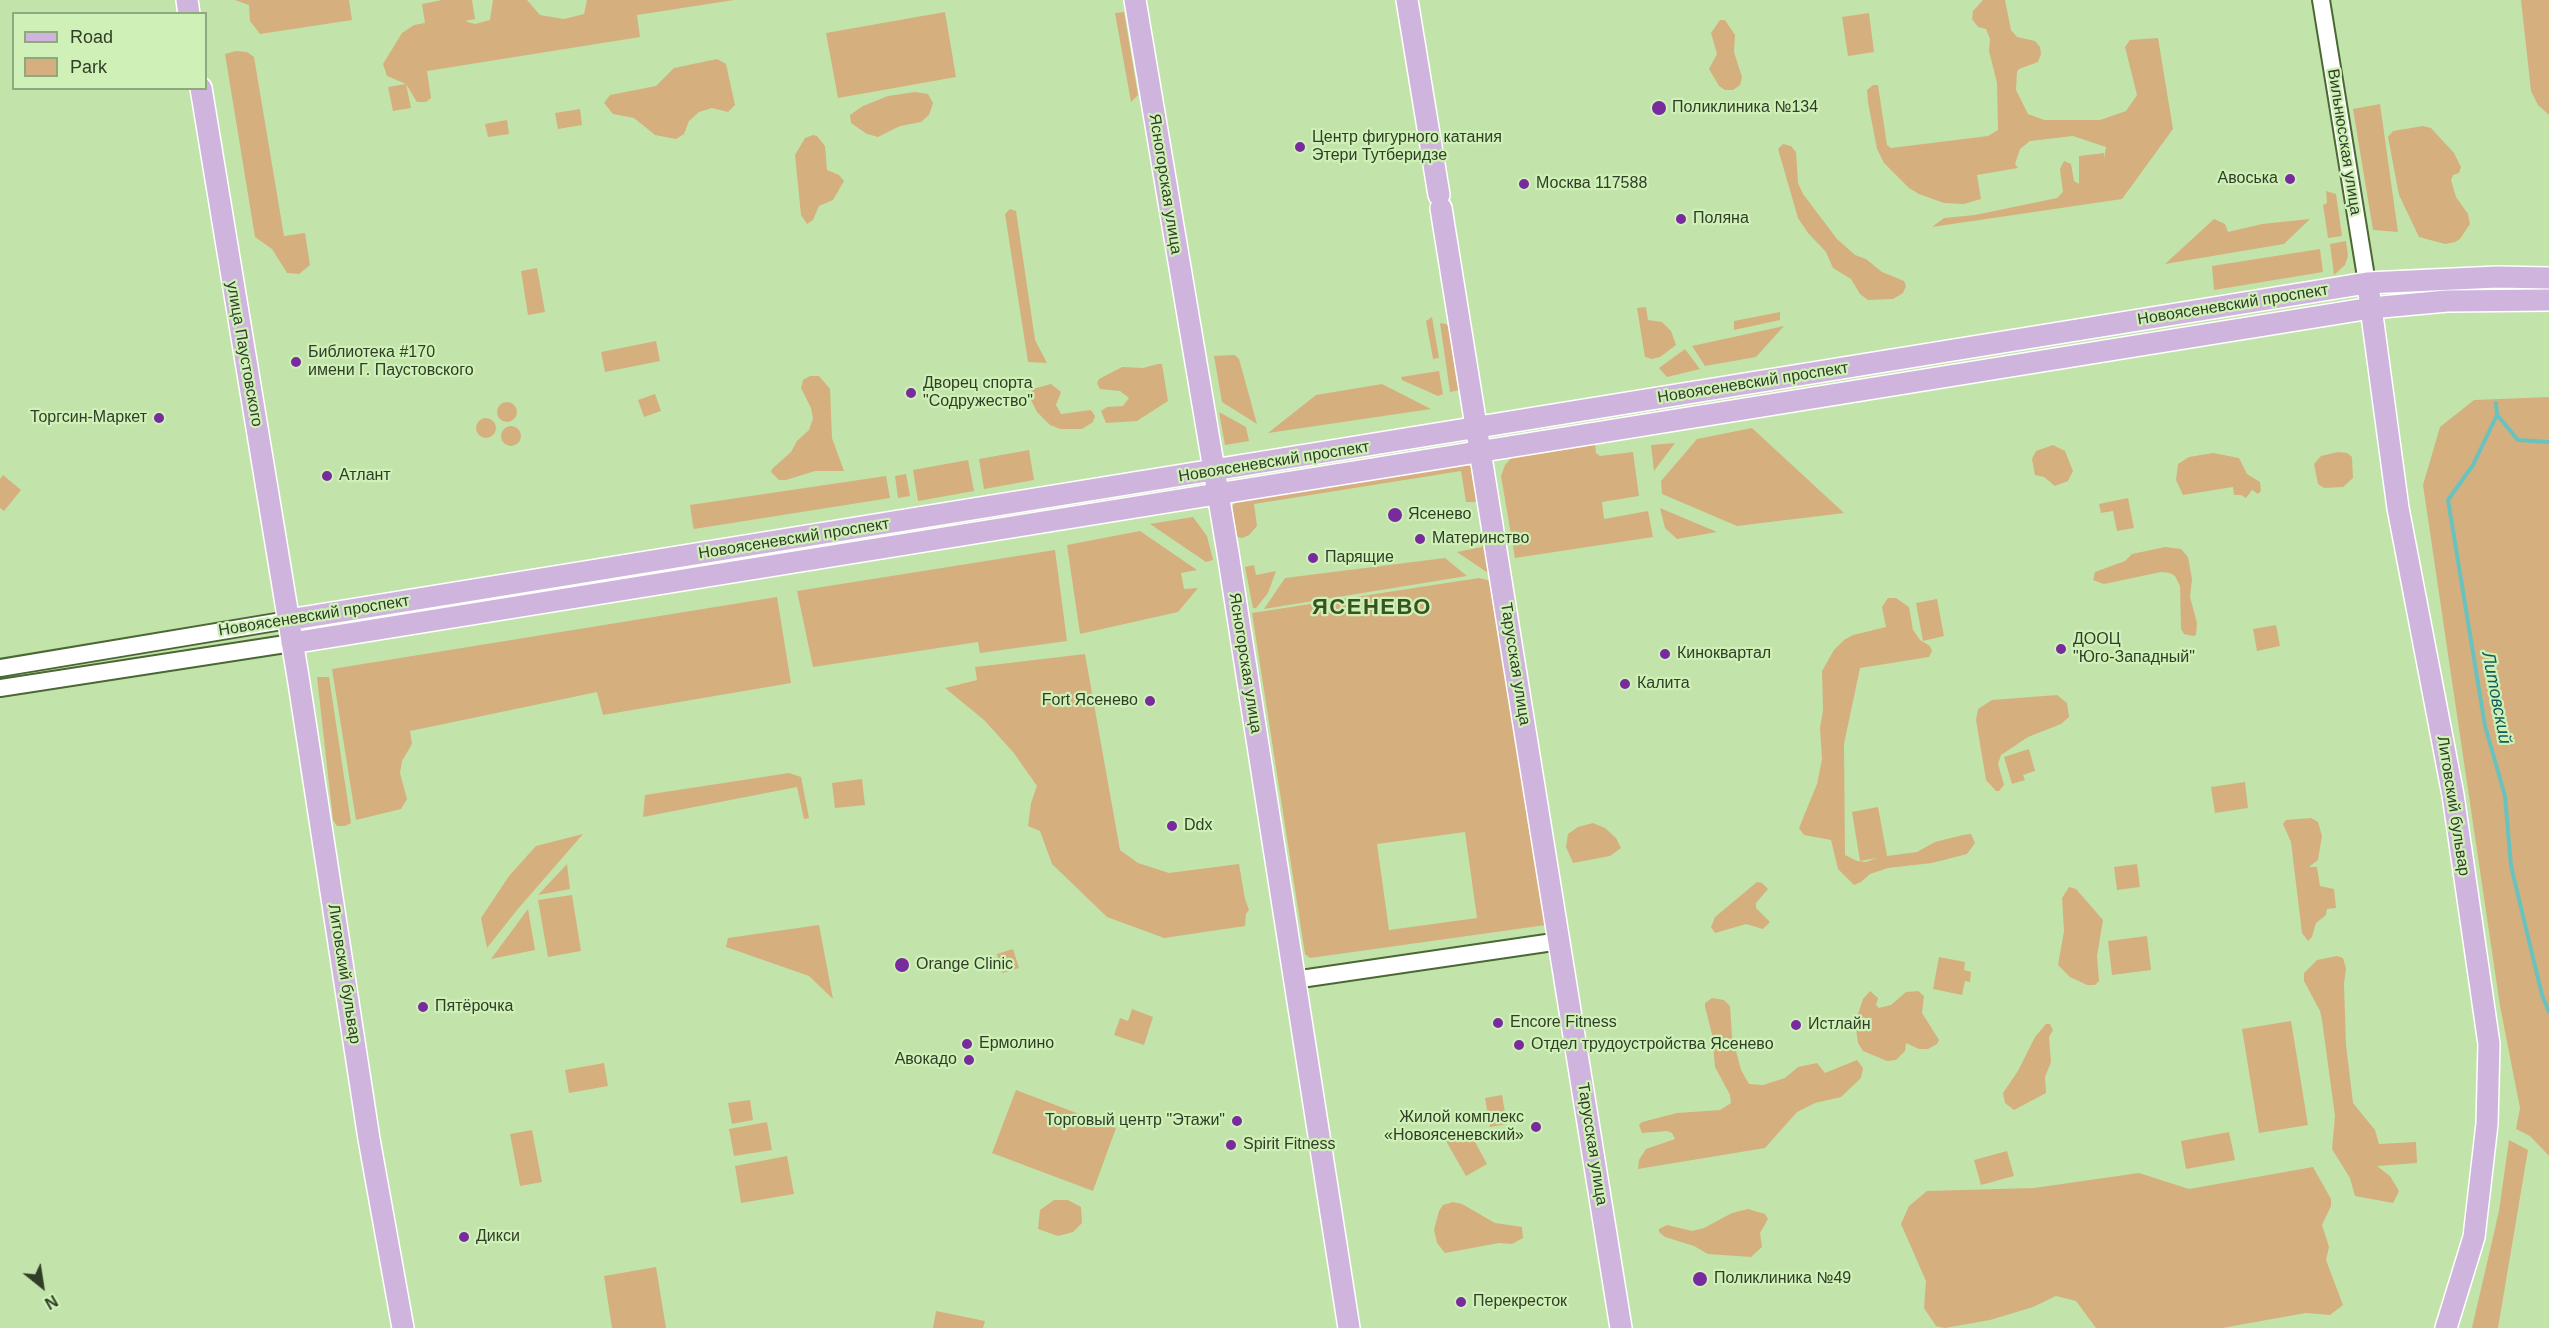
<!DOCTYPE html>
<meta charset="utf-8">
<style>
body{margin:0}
#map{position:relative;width:2549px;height:1328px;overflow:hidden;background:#c2e4aa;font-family:Arial,sans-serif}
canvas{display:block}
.legend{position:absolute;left:12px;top:12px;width:195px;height:78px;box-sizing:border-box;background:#cff1b7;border:2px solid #8fa97d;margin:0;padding:8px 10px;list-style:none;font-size:18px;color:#303e27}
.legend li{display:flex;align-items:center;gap:12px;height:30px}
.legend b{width:30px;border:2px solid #8fa97d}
.north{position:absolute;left:12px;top:1256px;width:60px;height:60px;-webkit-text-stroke:4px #cff1b7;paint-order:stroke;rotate:150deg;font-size:16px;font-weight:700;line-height:24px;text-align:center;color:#303e27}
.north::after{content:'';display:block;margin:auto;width:21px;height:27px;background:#303e27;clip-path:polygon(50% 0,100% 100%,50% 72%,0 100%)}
</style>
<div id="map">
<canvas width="2549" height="1328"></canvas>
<ul class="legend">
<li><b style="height:8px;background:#cfb5dd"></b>Road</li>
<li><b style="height:16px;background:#d6af7f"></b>Park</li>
</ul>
<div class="north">N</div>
</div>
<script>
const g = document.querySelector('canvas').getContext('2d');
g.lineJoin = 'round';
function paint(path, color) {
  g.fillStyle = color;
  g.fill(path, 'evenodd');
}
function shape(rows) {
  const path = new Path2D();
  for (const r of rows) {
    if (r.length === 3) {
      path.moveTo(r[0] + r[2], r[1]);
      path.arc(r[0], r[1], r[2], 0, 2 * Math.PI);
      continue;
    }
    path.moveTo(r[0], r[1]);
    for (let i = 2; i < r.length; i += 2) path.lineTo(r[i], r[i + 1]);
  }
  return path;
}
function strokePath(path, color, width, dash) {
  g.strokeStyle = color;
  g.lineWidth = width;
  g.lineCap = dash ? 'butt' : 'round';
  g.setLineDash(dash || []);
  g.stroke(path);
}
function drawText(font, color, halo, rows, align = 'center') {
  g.font = font + ' Arial,sans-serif';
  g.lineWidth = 4.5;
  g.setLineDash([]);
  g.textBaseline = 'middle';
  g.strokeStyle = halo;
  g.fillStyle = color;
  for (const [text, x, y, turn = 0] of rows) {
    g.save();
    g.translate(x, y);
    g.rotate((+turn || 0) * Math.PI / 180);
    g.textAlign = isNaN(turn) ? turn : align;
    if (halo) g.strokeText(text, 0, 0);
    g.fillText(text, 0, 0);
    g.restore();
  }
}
const green = shape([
 [235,0,349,0,352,20,260,34,250,21,249,5],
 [442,0,472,0,475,19,465,21,475,24,490,20,493,0,527,0,540,15,564,19,584,14,587,0,734,0,637,15,640,37,427,71,431,98,426,102,417,102,406,84,411,108,393,111,388,87,406,84,387,76,383,64,402,33,414,25,425,23,422,4],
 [1983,0,2005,0,2011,30,2017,37,2035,41,2040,47,2041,54,2038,62,2019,69,2017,72,2016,90,2028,114,2044,120,2100,120,2126,111,2137,95,2125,47,2130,40,2158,38,2173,129,2122,199,1932,227,1944,218,1975,215,2057,198,2063,192,2060,169,2064,161,2071,164,2074,181,2079,184,2079,156,2104,153,2104,159,2106,147,2073,136,2030,141,2020,149,2015,164,2018,168,1977,175,1981,199,1964,204,1944,203,1919,194,1909,188,1884,163,1877,149,1868,102,1867,90,1873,85,1878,85,1887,145,1891,148,1988,136,1998,130,1997,83,1989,51,1990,39,1986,29,1978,27,1972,19,1973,11],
 [2521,0,2549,0,2549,115,2538,105,2531,91],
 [945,12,956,77,838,98,826,33],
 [1124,12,1138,95,1131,102,1115,13],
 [1869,13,1874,52,1848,56,1842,17],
 [1720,20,1725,20,1735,35,1734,52,1742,77,1740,85,1733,90,1725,90,1719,86,1709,69,1717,54,1711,33],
 [236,51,247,52,254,57,284,236,305,233,310,265,299,274,287,273,272,249,255,237,225,54],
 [717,59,726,64,735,105,728,112,712,108,699,112,689,121,684,134,676,139,655,135,634,118,613,114,604,103,610,95,656,86,674,68],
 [915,92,928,94,933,103,929,115,921,122,900,126,878,137,867,134,851,123,850,115,863,106,888,96],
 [2380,104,2398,232,2373,230,2353,109],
 [580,109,582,125,558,129,555,113],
 [507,120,509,134,488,137,485,124],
 [2423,126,2431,128,2454,153,2461,167,2459,173,2453,175,2451,180,2456,197,2468,214,2470,224,2460,239,2455,242,2445,244,2419,237,2399,195,2388,137,2393,131],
 [813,135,817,136,825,146,827,170,839,175,844,181,833,200,819,206,813,220,807,224,801,215,795,155,805,138],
 [1783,144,1791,146,1796,152,1798,183,1803,194,1837,239,1855,255,1866,259,1882,272,1904,281,1906,286,1903,293,1893,299,1868,300,1860,294,1851,279,1833,268,1826,252,1808,233,1798,218,1778,149],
 [2326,191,2336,194,2342,236,2328,238,2323,205,2327,203],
 [1010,209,1016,211,1035,340,1047,363,1028,362,1005,214],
 [2214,219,2225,224,2228,232,2262,224,2310,219,2284,244,2165,264],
 [2346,241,2348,256,2345,265,2334,275,2330,244],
 [2320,249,2323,272,2214,290,2212,266],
 [537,268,545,312,528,315,521,271],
 [1646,307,1648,320,1662,322,1671,331,1676,345,1660,357,1652,359,1645,357,1637,308],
 [1780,312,1780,320,1734,330,1734,321],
 [1432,317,1439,358,1433,359,1426,321],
 [1440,323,1446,324,1450,328,1460,390,1450,392],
 [1784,326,1756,357,1705,366,1692,346],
 [656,341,660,361,605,372,601,352],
 [1685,349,1700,369,1667,377,1659,368],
 [1235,355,1239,359,1257,424,1222,402,1214,356],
 [1158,364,1162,364,1168,401,1137,421,1106,423,1101,411,1107,407,1123,406,1129,398,1120,391,1100,389,1097,383,1099,379,1122,367,1143,368],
 [1439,371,1443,394,1438,396,1402,380,1401,377],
 [810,376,819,376,830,389,832,438,844,471,815,471,786,480,779,480,771,472,772,469,791,452,797,441,809,430,813,418,811,408,801,388,803,380],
 [1051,384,1061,392,1056,405,1061,414,1091,410,1095,416,1093,422,1082,429,1060,429,1050,425,1037,412,1031,400,1032,389],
 [1382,384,1431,409,1268,433,1316,395],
 [655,394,661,411,644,417,638,400],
 [2549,397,2549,1156,2530,1136,2516,1129,2520,1108,2500,1006,2423,485,2440,427,2474,400],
 [507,412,10],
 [1219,412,1246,427,1249,441,1225,445],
 [486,428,10],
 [511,436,10],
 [1752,428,1844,513,1737,526,1662,494,1661,481,1697,439],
 [1595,443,1596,453,1600,456,1633,452,1639,496,1602,502,1604,519,1648,511,1653,537,1515,558,1501,476,1505,465,1512,457],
 [1675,443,1654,471,1651,445],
 [2053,445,2065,451,2073,471,2068,481,2055,486,2044,477,2035,475,2032,459,2036,451],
 [1029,450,1034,480,984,489,979,459],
 [2338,452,2347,453,2352,457,2353,478,2343,487,2324,488,2318,484,2314,464,2321,456],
 [2213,453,2239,458,2247,474,2260,482,2261,491,2258,494,2252,490,2246,498,2241,495,2234,495,2233,487,2183,495,2176,480,2178,464,2189,457],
 [968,460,974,491,918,501,913,470],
 [1466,463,1477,471,1481,495,1475,502,1466,502,1461,471,1254,504,1257,526,1249,535,1242,538,1237,537,1232,507,1237,500],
 [906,474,910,496,898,498,895,476],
 [3,475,21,490,4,511,0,508,0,479],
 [886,476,890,498,694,529,693,526,690,505],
 [2128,498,2134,528,2117,531,2113,511,2101,513,2099,504],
 [1660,508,1717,532,1677,539,1665,528],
 [1193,517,1207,536,1213,560,1206,562,1150,524],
 [1140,531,1197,570,1181,573,1184,589,1198,588,1178,612,1080,634,1067,545],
 [1488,538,1491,575,1457,552,1482,547,1481,539],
 [2165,547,2181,549,2188,557,2192,579,2190,597,2197,623,2196,635,2193,636,2184,634,2181,629,2180,586,2175,576,2170,573,2161,572,2104,584,2093,580,2095,572,2125,561,2132,554],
 [1055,550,1067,641,980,653,978,642,813,667,797,591],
 [1445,558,1467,576,1264,609,1285,578],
 [1254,565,1256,575,1276,571,1268,593,1256,608,1253,608,1245,567],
 [1479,578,1491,581,1546,925,1310,958,1305,954,1252,613],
 [1465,832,1477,918,1389,930,1377,844],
 [777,597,791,683,603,715,597,692,410,731,412,744,402,761,400,773,407,799,401,809,356,820,332,669],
 [1888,598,1896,598,1909,607,1913,630,1920,640,1930,646,1932,651,1929,657,1860,668,1844,744,1845,855,1857,861,1866,862,1877,858,1860,861,1852,812,1878,807,1887,856,1917,852,1935,842,1963,835,1971,834,1975,843,1967,854,1932,863,1888,868,1870,874,1861,882,1854,885,1838,869,1831,840,1804,835,1799,828,1817,784,1822,759,1820,728,1823,710,1822,671,1834,650,1844,640,1853,635,1886,627,1882,607],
 [1937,599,1944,636,1923,641,1916,603],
 [2276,625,2280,646,2257,651,2253,629],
 [1085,654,1120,850,1138,863,1169,873,1239,864,1245,899,1249,910,1246,914,1245,926,1164,938,1107,917,1052,864,1040,831,1028,826,1031,803,1037,786,1013,752,984,720,945,688,977,680,975,667],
 [317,677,329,677,351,823,345,826,337,826,333,820],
 [2057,695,2067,703,2069,717,2061,724,2028,737,2001,755,1998,764,2004,785,1999,791,1996,791,1986,780,1976,720,1978,709,1992,700],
 [2029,749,2035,771,2023,775,2025,780,2012,784,2004,757],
 [789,773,801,777,809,818,804,819,797,787,643,817,645,795],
 [862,779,865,805,835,808,832,783],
 [2245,782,2248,808,2215,813,2211,787],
 [2311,818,2318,822,2322,836,2318,860,2309,867,2317,867,2320,886,2334,889,2336,908,2327,909,2326,915,2316,923,2312,937,2308,941,2302,933,2291,842,2283,824,2286,820],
 [1593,823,1605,828,1616,838,1621,848,1610,856,1573,863,1566,847,1568,834,1578,827],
 [583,834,517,910,487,948,481,918,509,876,536,846],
 [567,864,570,889,538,895],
 [2137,864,2140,887,2117,890,2114,867],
 [1757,882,1762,883,1768,889,1756,903,1756,908,1770,922,1763,929,1746,924,1715,933,1711,927,1715,917],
 [2069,887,2076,889,2103,920,2097,956,2099,981,2095,985,2087,985,2070,977,2058,965,2064,931,2062,898],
 [572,895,581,951,548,957,538,900],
 [528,909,535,950,491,959],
 [819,925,833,999,809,976,726,947,728,938],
 [2147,936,2151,970,2112,975,2108,941],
 [1013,949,1019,968,1002,973,997,954],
 [2337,956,2343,958,2346,969,2344,984,2346,1045,2353,1103,2375,1130,2379,1144,2416,1142,2417,1163,2377,1166,2390,1176,2399,1191,2393,1203,2355,1196,2350,1178,2332,1149,2335,1116,2322,1020,2320,1011,2304,981,2304,973,2317,960],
 [1939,957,1965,962,1964,970,1971,972,1970,982,1965,981,1962,995,1933,989],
 [1870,991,1878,998,1876,1005,1879,1008,1891,1005,1906,992,1918,991,1924,996,1922,1013,1939,1040,1937,1044,1928,1049,1919,1049,1906,1043,1905,1051,1896,1060,1887,1061,1863,1051,1858,1043,1855,1023,1863,999],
 [1712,998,1724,1000,1730,1006,1732,1036,1741,1070,1749,1084,1763,1085,1785,1078,1798,1067,1817,1063,1825,1073,1857,1060,1863,1068,1861,1078,1841,1097,1815,1103,1797,1112,1765,1148,1638,1169,1639,1160,1646,1149,1675,1139,1672,1133,1667,1131,1642,1133,1639,1125,1642,1122,1677,1113,1720,1110,1731,1103,1730,1095,1715,1067,1712,1034,1705,1007,1705,1003],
 [1132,1009,1153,1017,1144,1045,1114,1035,1120,1018,1128,1021],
 [2291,1021,2308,1125,2259,1133,2242,1029],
 [2046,1024,2050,1024,2053,1030,2049,1037,2051,1062,2045,1077,2046,1093,2014,1110,2005,1103,2003,1093,2018,1071,2035,1037],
 [604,1063,608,1086,569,1093,565,1070],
 [1016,1090,1116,1128,1093,1191,992,1153],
 [1502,1095,1507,1124,1490,1127,1485,1098],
 [750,1100,753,1120,732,1124,728,1103],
 [767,1122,772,1150,734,1156,729,1129],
 [1468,1129,1487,1164,1466,1176,1446,1141],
 [532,1130,542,1182,520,1186,510,1134],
 [2229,1132,2235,1160,2186,1169,2181,1141],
 [2509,1140,2528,1150,2498,1328,2472,1328,2499,1211],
 [2007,1151,2014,1176,1981,1185,1974,1160],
 [787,1156,794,1194,741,1203,735,1166],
 [2313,1167,2331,1199,2331,1206,2322,1225,2329,1247,2326,1260,2343,1305,2330,1315,2306,1313,2222,1328,2096,1328,2076,1301,2056,1296,2033,1307,1990,1320,1945,1328,1936,1326,1924,1308,1926,1281,1901,1224,1909,1206,1927,1191,2034,1188,2139,1173,2189,1189],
 [1054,1200,1068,1200,1081,1207,1082,1223,1073,1232,1058,1236,1038,1229,1040,1210],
 [1453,1202,1462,1204,1495,1223,1522,1227,1523,1238,1512,1244,1499,1243,1445,1253,1437,1243,1434,1230,1439,1211,1443,1205],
 [1748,1209,1765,1214,1768,1219,1760,1233,1762,1247,1751,1257,1708,1254,1694,1246,1665,1237,1659,1232,1659,1229,1667,1225,1692,1231,1704,1228,1732,1213],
 [656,1267,666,1328,612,1328,604,1276],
 [936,1311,985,1321,983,1328,933,1328]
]);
const stream = shape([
 [2496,403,2497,415],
 [2497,415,2473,465,2448,500,2485,726,2505,796,2511,866,2542,995,2549,1012],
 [2498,416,2518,440,2549,442]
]);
const minor = shape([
 [2321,0,2367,283],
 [0,668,288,620],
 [0,688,292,643],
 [1294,980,1560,941]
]);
const major = shape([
 [187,0,189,14],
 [1135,0,1228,553,1349,1328],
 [1407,0,1439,195],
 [201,88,299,683,369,1139,403,1328],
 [1441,208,1621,1328],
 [2369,293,2398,508,2453,795,2489,1044,2487,1124,2474,1237,2446,1328],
 [288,620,2367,283,2497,277,2549,278],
 [292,643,2371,308,2447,301,2549,300]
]);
const markers = [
 [1659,108,8,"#782b9d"],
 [1300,147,6,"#782b9d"],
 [2290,179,6,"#782b9d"],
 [1524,184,6,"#782b9d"],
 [1681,219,6,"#782b9d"],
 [296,362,6,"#782b9d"],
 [911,393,6,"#782b9d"],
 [159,418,6,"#782b9d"],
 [327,476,6,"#782b9d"],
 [1395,515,8,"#782b9d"],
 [1420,539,6,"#782b9d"],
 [1313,558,6,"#782b9d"],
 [2061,649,6,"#782b9d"],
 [1665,654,6,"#782b9d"],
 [1625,684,6,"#782b9d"],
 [1150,701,6,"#782b9d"],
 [1172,826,6,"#782b9d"],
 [902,965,8,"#782b9d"],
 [423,1007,6,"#782b9d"],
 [1498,1023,6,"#782b9d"],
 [1796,1025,6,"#782b9d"],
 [967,1044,6,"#782b9d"],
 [1519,1045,6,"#782b9d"],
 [969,1060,6,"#782b9d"],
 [1237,1121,6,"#782b9d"],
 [1536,1127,6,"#782b9d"],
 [1231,1145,6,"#782b9d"],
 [464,1237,6,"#782b9d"],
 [1700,1279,8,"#782b9d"],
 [1461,1302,6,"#782b9d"]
];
const poiNames = [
 ["Поликлиника №134",1672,108],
 ["Центр фигурного катания",1312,138],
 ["Этери Тутберидзе",1312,156],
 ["Авоська",2278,179,"right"],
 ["Москва 117588",1536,184],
 ["Поляна",1693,219],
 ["Библиотека #170",308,353],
 ["имени Г. Паустовского",308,371],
 ["Дворец спорта",923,384],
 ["\"Содружество\"",923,402],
 ["Торгсин-Маркет",147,418,"right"],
 ["Атлант",339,476],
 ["Ясенево",1408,515],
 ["Материнство",1432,539],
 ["Парящие",1325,558],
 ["ДООЦ",2073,640],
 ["\"Юго-Западный\"",2073,658],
 ["Киноквартал",1677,654],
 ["Калита",1637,684],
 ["Fort Ясенево",1138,701,"right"],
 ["Ddx",1184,826],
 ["Orange Clinic",916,965],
 ["Пятёрочка",435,1007],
 ["Encore Fitness",1510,1023],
 ["Истлайн",1808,1025],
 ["Ермолино",979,1044],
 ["Отдел трудоустройства Ясенево",1531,1045],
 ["Авокадо",957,1060,"right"],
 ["Жилой комплекс",1524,1118,"right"],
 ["«Новоясеневский»",1524,1136,"right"],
 ["Торговый центр \"Этажи\"",1225,1121,"right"],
 ["Spirit Fitness",1243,1145],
 ["Дикси",476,1237],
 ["Поликлиника №49",1714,1279],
 ["Перекресток",1473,1302]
];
const streetNames = [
 ["Вильнюсская улица",2344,142,81],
 ["Ясногорская улица",1165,184,81],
 ["Новоясеневский проспект",2233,305,-9],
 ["улица Паустовского",244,354,80],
 ["Новоясеневский проспект",1753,383,-9],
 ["Новоясеневский проспект",1274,462,-9],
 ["Новоясеневский проспект",794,539,-9],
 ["Новоясеневский проспект",314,616,-9],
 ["Ясногорская улица",1245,663,81],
 ["Тарусская улица",1515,664,81],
 ["Литовский бульвар",2453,806,81],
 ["Литовский бульвар",344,974,81],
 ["Тарусская улица",1592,1144,81]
];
const waterNames = [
 ["Литовский",2496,698,79]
];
const districtNames = [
 ["ЯСЕНЕВО",1372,608]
];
paint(green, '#d6af7f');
strokePath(stream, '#6ac2bf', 4);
strokePath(minor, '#4b6834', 20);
strokePath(major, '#fff', 24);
strokePath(minor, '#fff', 16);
strokePath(major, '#cfb5dd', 21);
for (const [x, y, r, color] of markers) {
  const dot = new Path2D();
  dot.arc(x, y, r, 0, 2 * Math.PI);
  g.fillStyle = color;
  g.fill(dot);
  strokePath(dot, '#cff1b7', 2);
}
drawText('16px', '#303e27', '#cff1b7', poiNames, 'left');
drawText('16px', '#303e27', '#cff1b7', streetNames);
drawText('italic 18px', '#105c5b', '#cff1b7', waterNames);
g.letterSpacing = '1.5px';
drawText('bold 22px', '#37531f', '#cff1b7', districtNames);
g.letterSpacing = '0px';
</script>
